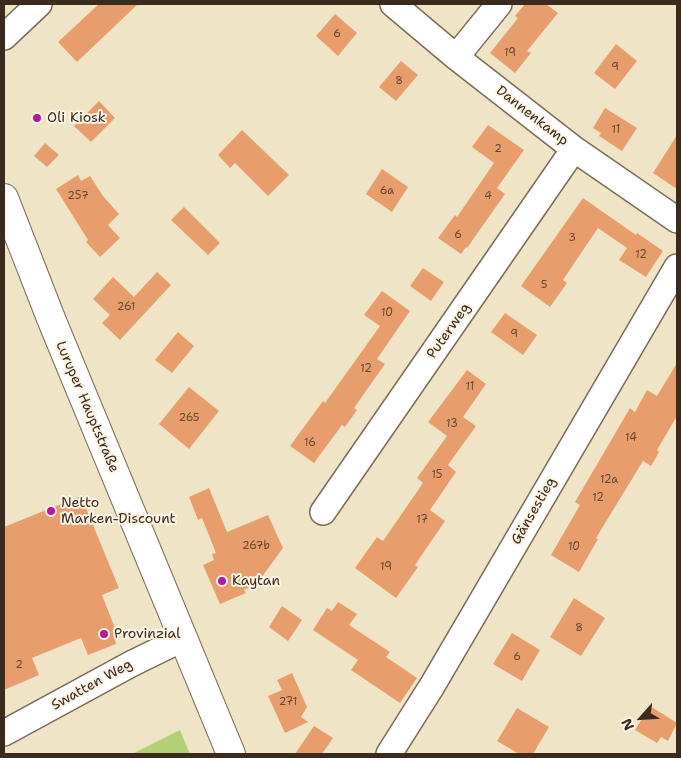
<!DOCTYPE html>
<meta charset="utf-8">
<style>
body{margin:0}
#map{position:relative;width:681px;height:758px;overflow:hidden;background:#f0e4c6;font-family:"Shantell Sans",sans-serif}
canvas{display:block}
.frame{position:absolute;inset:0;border:5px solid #3b2a1e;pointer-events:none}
.north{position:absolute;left:616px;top:693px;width:50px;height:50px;-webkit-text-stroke:4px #fcf5e5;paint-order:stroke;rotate:244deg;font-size:14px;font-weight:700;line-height:20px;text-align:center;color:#3b2a1e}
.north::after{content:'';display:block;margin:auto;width:18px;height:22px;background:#3b2a1e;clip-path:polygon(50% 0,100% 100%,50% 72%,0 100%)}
</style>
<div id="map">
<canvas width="681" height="758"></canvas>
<div class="frame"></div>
<div class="north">N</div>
</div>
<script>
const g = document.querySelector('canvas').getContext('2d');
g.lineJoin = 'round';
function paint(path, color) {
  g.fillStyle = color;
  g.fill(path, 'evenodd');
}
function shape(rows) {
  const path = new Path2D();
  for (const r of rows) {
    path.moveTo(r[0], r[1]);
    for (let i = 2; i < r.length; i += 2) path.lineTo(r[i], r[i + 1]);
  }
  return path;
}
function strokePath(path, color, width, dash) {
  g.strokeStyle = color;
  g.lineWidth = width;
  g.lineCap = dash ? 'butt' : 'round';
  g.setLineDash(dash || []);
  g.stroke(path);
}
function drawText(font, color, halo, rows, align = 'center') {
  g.font = font + ' "Shantell Sans",sans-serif';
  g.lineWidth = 4;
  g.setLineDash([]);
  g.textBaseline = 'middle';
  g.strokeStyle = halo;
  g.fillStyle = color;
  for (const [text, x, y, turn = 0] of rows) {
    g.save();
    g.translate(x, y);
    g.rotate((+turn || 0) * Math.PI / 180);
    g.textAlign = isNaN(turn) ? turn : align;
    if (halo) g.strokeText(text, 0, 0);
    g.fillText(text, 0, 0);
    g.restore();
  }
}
const green = shape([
 [180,730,190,754,132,754]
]);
const building = shape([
 [99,4,138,4,77,62,58,42],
 [525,4,546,4,558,13,527,51,531,53,515,73,490,53,518,18,515,16],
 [335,14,357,33,338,56,316,36],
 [616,44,637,61,615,89,594,73],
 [401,61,418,75,396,101,379,87],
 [99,101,115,118,91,142,74,126],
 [605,108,637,128,622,151,599,136,601,133,593,128],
 [488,125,524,150,497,188,505,194,467,248,466,247,461,254,438,238,455,215,457,217,494,163,472,147],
 [242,130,289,175,268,196,235,163,230,168,218,155],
 [677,135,677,189,653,173],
 [45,143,59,155,47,167,34,156],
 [382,169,408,187,392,212,366,194],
 [78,175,81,181,90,176,103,196,119,214,108,225,120,238,100,257,86,242,88,240,56,189],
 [583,198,636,235,637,233,663,251,646,277,619,260,627,248,598,228,563,280,567,283,550,307,521,286],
 [184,207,220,243,208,255,171,220],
 [423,268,444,282,431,301,410,286],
 [157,272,171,285,120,340,102,323,110,315,93,299,113,277,134,297],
 [382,291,410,311,377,359,385,364,354,408,357,410,345,427,342,425,314,463,290,446,323,401,325,403,380,326,364,315],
 [505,313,537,335,523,355,491,332],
 [178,332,194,346,172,373,155,360],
 [677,363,677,416,657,450,659,452,651,466,643,461,596,538,598,539,579,572,551,555,580,505,575,502,630,408,635,412,647,390,657,396],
 [467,370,486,384,463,417,476,426,448,465,456,472,430,510,445,521,415,565,418,567,396,598,355,568,377,537,383,541,423,483,417,478,447,436,428,422],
 [189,387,219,411,189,449,159,424],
 [209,488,227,532,268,515,283,548,256,585,244,590,246,593,220,604,203,565,214,560,212,554,216,553,202,518,198,520,189,497],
 [81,496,119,588,102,595,119,638,115,640,116,644,88,655,81,638,32,658,39,675,4,690,4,527],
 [574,598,605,618,581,656,550,637],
 [338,602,357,614,349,625,390,652,386,657,417,678,400,703,351,670,358,660,313,630,327,608,332,611],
 [282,606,302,620,288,641,269,627],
 [512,633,540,650,522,681,493,664],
 [292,673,307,707,301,717,308,722,285,733,268,696,282,690,277,680],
 [650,706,677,723,668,741,661,737,657,743,635,730],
 [517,708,549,727,533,754,519,754,497,741],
 [314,726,333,738,322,754,295,754]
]);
const minor = shape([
 [393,4,456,57,574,149,677,220],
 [4,37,39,4],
 [456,57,499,4],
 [323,512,574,149],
 [4,733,131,664,182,639],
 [389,754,432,686,677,267]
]);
const major = shape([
 [4,198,52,321,231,754]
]);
const markers = [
 [37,118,5,"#b5179e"],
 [51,511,5,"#b5179e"],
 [222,581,5,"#b5179e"],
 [104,634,5,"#b5179e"]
];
const numberNames = [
 ["6",337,34],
 ["19",510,53],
 ["9",615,67],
 ["8",399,81],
 ["11",616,130],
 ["2",498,149],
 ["6a",387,191],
 ["257",78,196],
 ["4",488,196],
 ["6",458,235],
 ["3",572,238],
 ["12",641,255],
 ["5",544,285],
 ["261",126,307],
 ["10",387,313],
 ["9",514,334],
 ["12",366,369],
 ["11",470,387],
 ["265",189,418],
 ["13",452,424],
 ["14",631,438],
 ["16",310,443],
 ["15",437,475],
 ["12a",609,480],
 ["12",598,498],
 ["17",422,520],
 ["267b",256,546],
 ["10",574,547],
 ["19",386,567],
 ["8",579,628],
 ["6",517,657],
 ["2",19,665],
 ["271",288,702]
];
const streetNames = [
 ["Dannenkamp",532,116,38],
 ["Puterweg",449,331,-55],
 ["Luruper Hauptstraße",87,407,67],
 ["Gänsestieg",534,511,-60],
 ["Swatten Weg",92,685,-29]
];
const poiNames = [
 ["Oli Kiosk",47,118],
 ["Netto",61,503],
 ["Marken-Discount",61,519],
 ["Kaytan",232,581],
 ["Provinzial",114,634]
];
paint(green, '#b4d076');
paint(building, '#e79e6c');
strokePath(minor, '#7a6b59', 28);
strokePath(major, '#7a6b59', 30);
strokePath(minor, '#fff', 25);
strokePath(major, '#fff', 28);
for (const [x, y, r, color] of markers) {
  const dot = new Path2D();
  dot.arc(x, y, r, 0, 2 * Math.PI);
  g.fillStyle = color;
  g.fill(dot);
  strokePath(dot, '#fcf5e5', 2);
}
drawText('11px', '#664732', null, numberNames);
drawText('14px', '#3b2a1e', '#fcf5e5', streetNames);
drawText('14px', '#3b2a1e', '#fcf5e5', poiNames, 'left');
</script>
